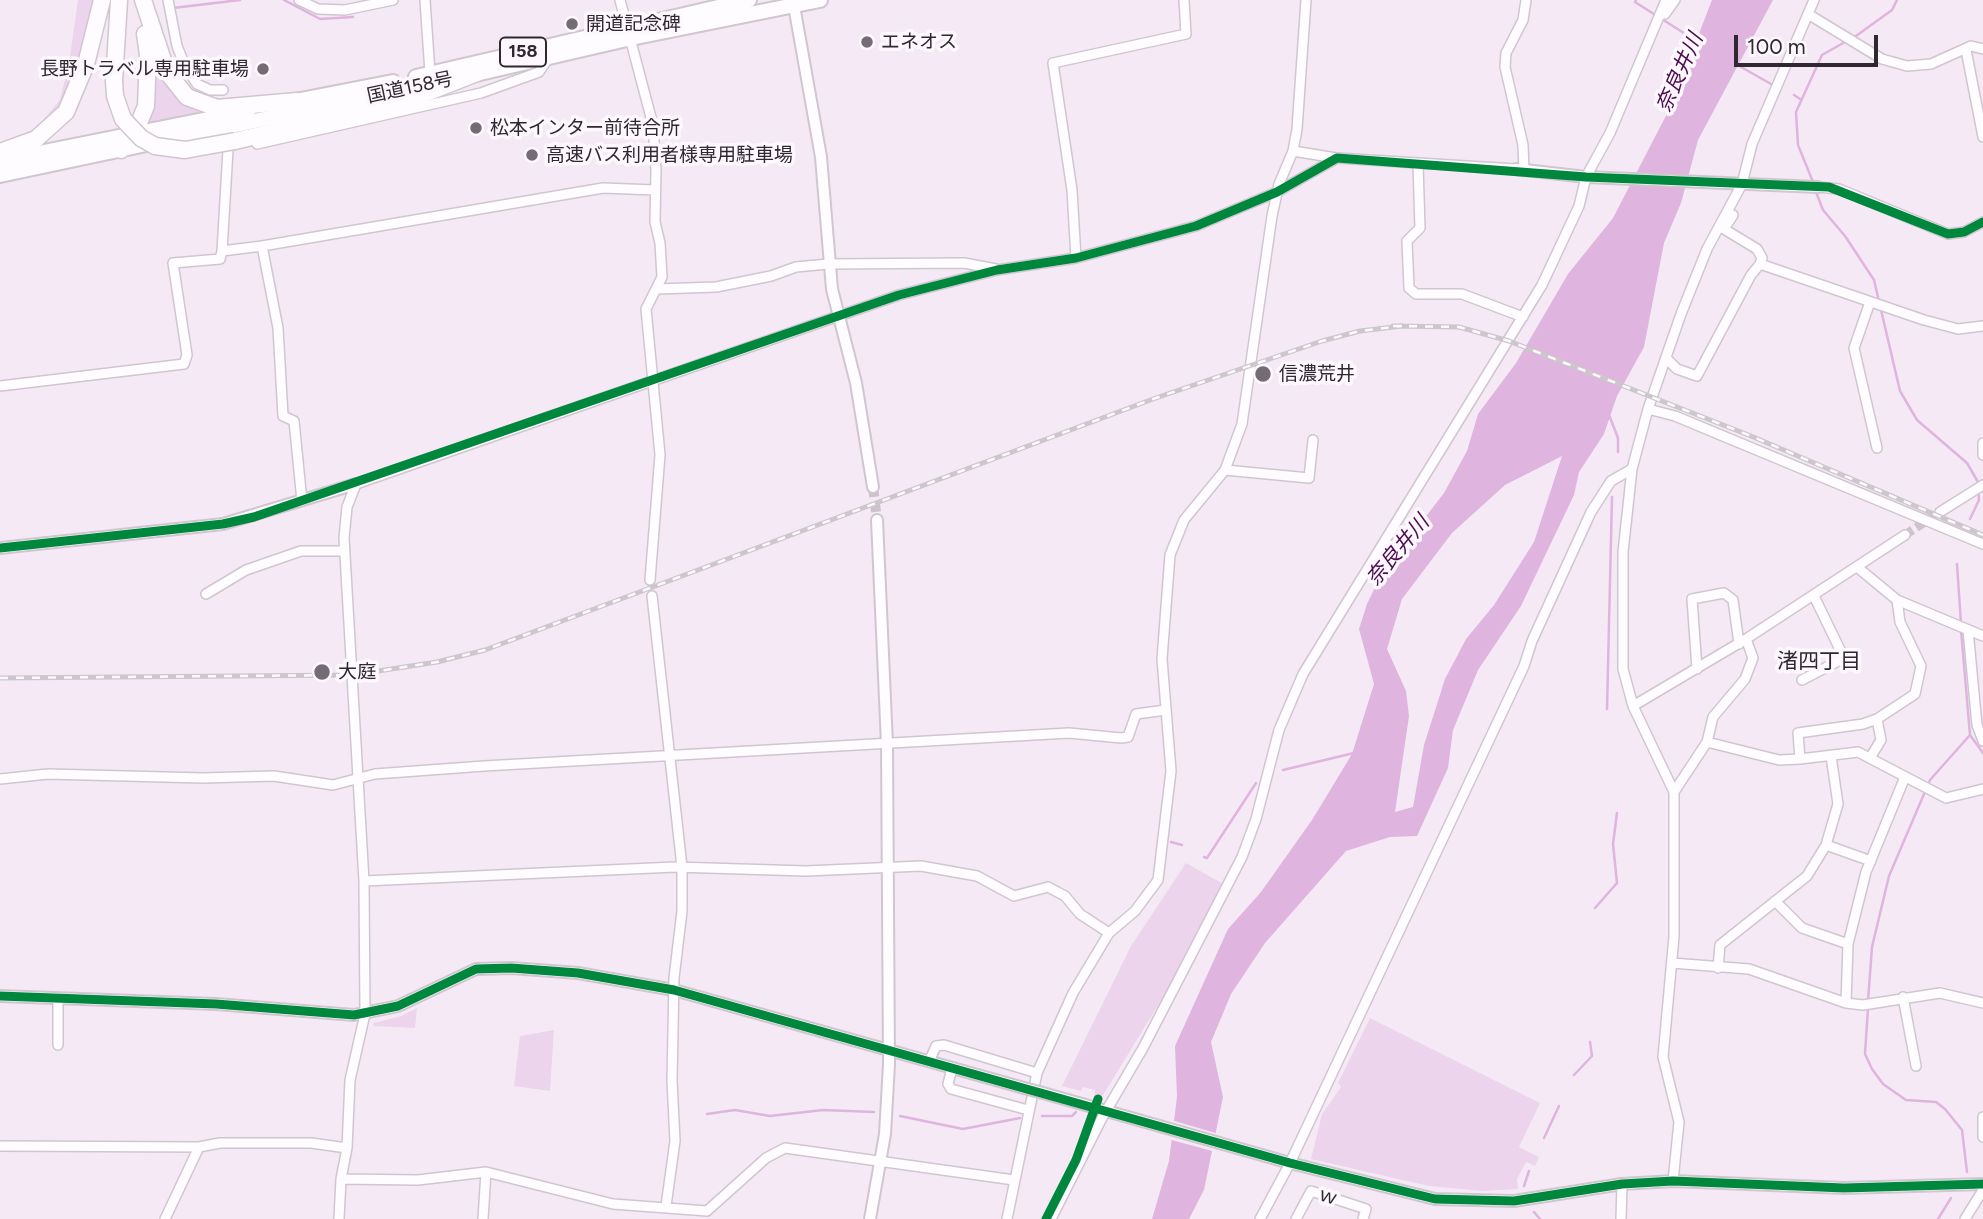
<!DOCTYPE html>
<meta charset="utf-8">
<style>
body{margin:0}
#map{position:relative;width:1983px;height:1219px;overflow:hidden;background:#f6e9f6;font-family:Figtree,sans-serif}
canvas{display:block}
.scale{position:absolute;left:1734px;top:35px;width:144px;height:32px;box-sizing:border-box;border:4px solid #302730;border-top:0;padding-left:9px;font-size:21px;line-height:24px;white-space:nowrap;color:#302730;-webkit-text-stroke:5px #fdf8fd;paint-order:stroke}
</style>
<div id="map">
<canvas width="1983" height="1219"></canvas>
<div class="scale">100 m</div>
</div>
<script>
const g = document.querySelector('canvas').getContext('2d');
g.lineJoin = 'round';
function paint(path, color) {
  g.fillStyle = color;
  g.fill(path, 'evenodd');
}
function shape(rows) {
  const path = new Path2D();
  for (const r of rows) {
    path.moveTo(r[0], r[1]);
    for (let i = 2; i < r.length; i += 2) path.lineTo(r[i], r[i + 1]);
  }
  return path;
}
function strokePath(path, color, width, dash) {
  g.strokeStyle = color;
  g.lineWidth = width;
  g.lineCap = dash ? 'butt' : 'round';
  g.setLineDash(dash || []);
  g.stroke(path);
}
function drawText(font, color, halo, rows, align = 'center') {
  g.font = font + ' Figtree,"Noto Sans JP",sans-serif';
  g.lineWidth = 7;
  g.setLineDash([]);
  g.textBaseline = 'middle';
  g.strokeStyle = halo;
  g.fillStyle = color;
  for (const [text, x, y, turn = 0] of rows) {
    g.save();
    g.translate(x, y);
    g.rotate((+turn || 0) * Math.PI / 180);
    g.textAlign = isNaN(turn) ? turn : align;
    if (halo) g.strokeText(text, 0, 0);
    g.fillText(text, 0, 0);
    g.restore();
  }
}
const green = shape([
 [78,0,97,0,78,71,52,122,24,138,22,135,34,131,60,100,69,63],
 [161,67,189,104,200,113,144,127,153,69],
 [1186,863,1225,885,1173,981,1100,1100,1094,1098,1095,1090,1083,1087,1081,1091,1062,1086,1131,946],
 [417,1008,415,1028,373,1026,374,1023,401,1016],
 [1370,1018,1540,1103,1519,1147,1539,1157,1535,1166,1526,1162,1517,1179,1518,1189,1482,1191,1429,1186,1311,1159,1322,1114,1341,1087,1338,1083],
 [554,1030,550,1091,514,1086,520,1036]
]);
const water = shape([
 [1712,0,1773,0,1698,140,1681,203,1664,243,1644,347,1617,396,1604,434,1579,472,1574,495,1521,606,1478,670,1453,730,1448,768,1417,836,1390,837,1346,851,1265,943,1231,994,1211,1042,1223,1097,1204,1190,1189,1219,1152,1219,1169,1161,1177,1097,1175,1046,1228,929,1261,892,1312,820,1352,754,1374,684,1359,629,1367,604,1382,573,1444,493,1467,451,1478,414,1516,363,1568,274,1613,218,1671,106],
 [1562,456,1534,542,1494,605,1466,639,1445,679,1424,745,1413,807,1395,812,1409,716,1406,691,1387,649,1402,599,1452,533,1505,485]
]);
const pier = shape([
 [1171,1120,1219,1134,1216,1152,1168,1139]
]);
const stream = shape([
 [284,0,320,19,353,17],
 [1636,0,1635,2,1698,42],
 [173,8,240,0],
 [1856,36,1892,10,1897,0],
 [1734,63,1771,84],
 [1794,95,1800,99],
 [1813,182,1798,145,1796,112,1822,55,1845,42],
 [1816,192,1823,210,1845,236,1874,280,1900,391,1917,420,1967,463,1978,482,1979,500,1970,519],
 [1609,415,1618,438,1618,452],
 [1957,564,1961,624],
 [1961,630,1970,735,1983,753],
 [1607,709,1612,497],
 [1283,770,1354,753],
 [1171,842,1182,845],
 [1204,857,1207,858,1256,783],
 [1595,908,1617,883,1613,844,1617,813],
 [1868,1001,1872,947,1889,876,1930,780,1970,735],
 [1868,1008,1865,1054,1872,1069,1883,1084,1906,1100,1936,1102,1945,1109,1962,1130,1967,1172],
 [1574,1075,1592,1056,1590,1042],
 [707,1114,735,1110,770,1116,823,1110,874,1112],
 [900,1116,963,1129,1020,1118],
 [1042,1116,1072,1116,1076,1112],
 [1544,1138,1559,1106],
 [1524,1186,1529,1171],
 [1534,1212,1540,1219],
 [1938,1219,1951,1198]
]);
const minorTunnel = shape([
 [1905,535,1940,512]
]);
const tertiaryTunnel = shape([
 [873,487,877,520]
]);
const minor = shape([
 [168,0,177,46,185,66,197,84,210,90,223,90],
 [299,0,318,9,345,10,393,0],
 [425,0,430,73],
 [620,0,653,125,656,170,655,222,660,243,662,277,646,309,660,455,650,580],
 [1665,14,1675,0],
 [1808,14,1882,59,1907,66,1931,64,1971,46,1983,49],
 [1966,50,1983,137],
 [257,144,481,93,539,72,549,57],
 [1293,151,1336,158],
 [1418,164,1420,228,1407,241,1409,288,1416,294,1462,294,1523,317],
 [1524,170,1523,145,1505,67,1506,53,1523,20,1526,0],
 [1818,187,1839,189,1948,234,1964,232,1983,222],
 [1733,215,1724,229,1757,249,1762,258,1760,264],
 [222,251,228,150],
 [1076,258,1072,190,1053,63,1186,34,1184,0],
 [657,289,716,287,771,276,796,267,828,264,964,263,996,269],
 [1870,302,1854,348,1877,448],
 [1666,358,1677,369,1697,376,1751,275,1760,264,1924,320,1958,329,1983,326],
 [0,386,184,364,187,355,173,263,220,259,222,251,262,246],
 [1648,409,1675,416,1983,544],
 [1983,443,1983,455],
 [1225,470,1309,478,1313,440],
 [302,501,294,421,283,416,278,328,262,246,603,188,655,190],
 [1940,512,1983,485],
 [1857,567,1897,600,1983,636],
 [206,594,246,570,301,551,344,551],
 [652,596,682,867,682,911,674,978,672,1081,675,1141,666,1206],
 [1968,630,1977,725,1983,741],
 [1697,669,1692,599,1724,593,1733,600,1739,644],
 [1802,680,1844,658,1814,596],
 [1633,706,1746,639,1905,535],
 [1707,742,1713,717,1745,679,1753,658,1746,639],
 [1870,758,1881,740,1877,719],
 [1800,759,1858,752,1946,798,1983,789],
 [0,779,48,774,203,778,274,776,333,785,375,774,484,766,1069,733,1121,738,1128,737,1136,714,1166,710],
 [1674,792,1707,742,1779,760,1800,759,1798,733,1863,724,1877,719,1915,694,1921,666,1900,622,1897,600],
 [1826,845,1871,861],
 [364,881,675,867,806,871,921,866,977,876,1014,896,1048,887,1065,896,1080,914,1109,933],
 [1775,901,1802,928,1848,944],
 [1672,963,1749,969,1846,1003,1863,1005,1940,993,1983,1003],
 [1718,968,1720,945,1807,876,1826,845,1838,804,1831,756],
 [1903,997,1916,1066],
 [58,998,58,1045],
 [1846,1003,1848,944,1866,872,1905,777],
 [929,1062,936,1046,944,1045,1037,1073],
 [952,1068,948,1084,951,1089,1028,1110],
 [1983,1117,1983,1137],
 [0,1146,199,1147,220,1143,311,1143,347,1148],
 [341,1179,418,1180,486,1172,613,1204,707,1211,766,1158,785,1148,1014,1180],
 [1673,1181,1679,1122,1663,1057,1674,936,1674,792,1633,706,1623,669,1623,552,1632,469,1648,409,1681,314,1707,249,1742,184,1752,144,1814,0],
 [165,1219,199,1147],
 [339,1219,341,1179,347,1148,350,1080,365,1014,364,881,344,538,347,507,356,484,899,295,997,270,1076,258,1196,226,1277,192,1337,158,1516,169],
 [483,1219,486,1172],
 [1007,1219,1037,1073,1073,993,1109,933,1135,911,1158,880,1171,771,1162,659,1170,555,1184,520,1225,470,1242,424,1272,216,1279,184,1293,151,1297,129,1306,0],
 [1051,1219,1102,1118,1143,1048,1242,857,1256,819,1279,730,1303,674,1542,285,1579,206,1586,177,1610,133,1666,0],
 [1260,1219,1290,1163,1524,666,1532,641,1591,512,1611,481,1632,469],
 [1296,1219,1311,1191,1366,1209,1363,1219],
 [1621,1219,1622,1184],
 [1965,1219,1983,1190]
]);
const tertiary = shape([
 [793,0,821,157,832,289,856,383,873,487],
 [1516,169,1586,177,1818,187],
 [0,548,223,524,356,484],
 [0,996,216,1004,354,1015,398,1006,476,969,511,968,578,973,674,990,1024,1088],
 [1043,1093,1290,1163,1435,1199,1514,1201,1622,1184,1673,1181,1844,1188,1983,1184],
 [870,1219,885,1134,889,1064,887,744,877,520]
]);
const trunk = shape([
 [467,76,631,38,820,0],
 [416,77,749,0],
 [285,103,393,82],
 [0,161,248,111],
 [0,175,444,81]
]);
const motorway = shape([
 [143,0,167,72,187,97,217,108,297,101],
 [114,81,119,0],
 [235,141,408,100,477,73],
 [121,150,134,135,146,106,148,55,145,34],
 [0,152,36,139,66,112,86,64,102,0]
]);
const rail = shape([
 [1393,326,1459,327,1509,341,1751,436,1983,535],
 [0,678,352,675,437,662,485,650,1153,399,1322,341,1360,331,1402,326]
]);
const tertiaryBridge = shape([
 [1024,1088,1043,1093]
]);
const motorwayBridge = shape([
 [114,81,115,96,123,119,141,138,155,146,185,150,235,141]
]);
const cycleway = shape([
 [0,548,223,524,254,517,899,295,997,270,1076,258,1196,226,1277,192,1337,158,1586,177,1829,187,1948,234,1964,232,1983,222],
 [0,996,216,1004,354,1015,398,1006,476,969,511,968,578,973,674,990,1290,1163,1435,1199,1514,1201,1622,1184,1673,1181,1844,1188,1983,1184],
 [1046,1219,1076,1160,1098,1099]
]);
const markers = [
 [572,24,7,"#756b75"],
 [867,42,7,"#756b75"],
 [263,69,7,"#756b75"],
 [476,128,7,"#756b75"],
 [532,155,7,"#756b75"],
 [1263,374,9,"#756b75"],
 [322,672,9,"#756b75"]
];
const shields = [
 [523,52,46]
];
const shieldNames = [
 ["158",523,52]
];
const poiNames = [
 ["開道記念碑",586,24],
 ["エネオス",881,42],
 ["長野トラベル専用駐車場",249,69,"right"],
 ["松本インター前待合所",490,128],
 ["高速バス利用者様専用駐車場",546,155],
 ["信濃荒井",1279,374],
 ["大庭",338,672]
];
const streetNames = [
 ["国道158号",410,88,-12],
 ["ｗ",1328,1197,17]
];
const waterNames = [
 ["奈良井川",1680,73,-66],
 ["奈良井川",1398,551,-50]
];
const neighbourhoodNames = [
 ["渚四丁目",1819,662]
];
paint(green, '#ecd4ec');
paint(water, '#dfb4de');
paint(pier, '#f6e9f6');
strokePath(stream, '#dfb4de', 2.5);
strokePath(minorTunnel, '#cec2ce', 9, [9, 4.5]);
strokePath(tertiaryTunnel, '#cec2ce', 10, [10, 5]);
strokePath(minor, '#d0c6d0', 12);
strokePath(tertiary, '#d0c6d0', 14);
strokePath(trunk, '#d0c6d0', 18);
strokePath(motorway, '#d0c6d0', 19);
strokePath(minor, '#fefcfe', 9);
strokePath(tertiary, '#fefcfe', 10);
strokePath(trunk, '#fefcfe', 14);
strokePath(motorway, '#fefcfe', 16);
strokePath(rail, '#cbc7cb', 5);
strokePath(rail, '#fdf8fd', 2.5, [8]);
strokePath(tertiaryBridge, '#d0c6d0', 14, []);
strokePath(motorwayBridge, '#d0c6d0', 19, []);
strokePath(tertiaryBridge, '#fefcfe', 10);
strokePath(motorwayBridge, '#fefcfe', 16);
strokePath(cycleway, '#00873e', 9);
for (const [x, y, r, color] of markers) {
  const dot = new Path2D();
  dot.arc(x, y, r, 0, 2 * Math.PI);
  g.fillStyle = color;
  g.fill(dot);
  strokePath(dot, '#fdf8fd', 2.5);
}
for (const [x, y, w] of shields) {
  const box = new Path2D();
  box.roundRect(x - w / 2, y - 14.5, w, 29, 5);
  g.fillStyle = '#fdf8fd';
  g.fill(box);
  strokePath(box, '#302730', 2);
}
drawText('bold 18px', '#302730', null, shieldNames);
drawText('19px', '#302730', '#fdf8fd', poiNames, 'left');
drawText('19px', '#302730', '#fdf8fd', streetNames);
drawText('italic 21px', '#4d0b4f', '#fdf8fd', waterNames);
drawText('21px', '#302730', '#fdf8fd', neighbourhoodNames);
</script>
